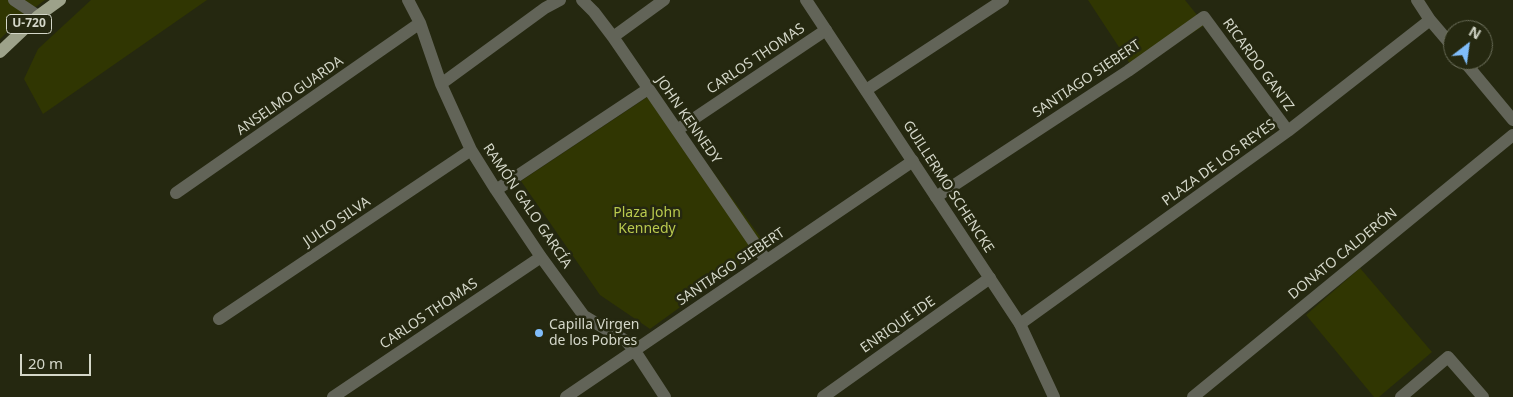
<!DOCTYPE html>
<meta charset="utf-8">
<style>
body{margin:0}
#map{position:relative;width:1513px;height:397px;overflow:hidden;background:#252810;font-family:"Noto Sans",sans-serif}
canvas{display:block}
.north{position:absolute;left:1443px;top:20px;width:50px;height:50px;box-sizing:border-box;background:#252810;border:1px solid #6b6e5a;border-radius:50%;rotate:30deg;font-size:14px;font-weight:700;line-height:20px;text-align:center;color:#d4d7c9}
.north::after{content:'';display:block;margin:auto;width:18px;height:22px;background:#80bdfa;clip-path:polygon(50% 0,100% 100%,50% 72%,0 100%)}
.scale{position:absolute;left:20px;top:354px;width:71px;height:22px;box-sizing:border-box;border:2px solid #d4d7c9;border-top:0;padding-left:6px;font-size:15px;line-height:18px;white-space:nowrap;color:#d4d7c9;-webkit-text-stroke:4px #252810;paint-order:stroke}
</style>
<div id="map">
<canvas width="1513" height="397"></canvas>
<div class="north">N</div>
<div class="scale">20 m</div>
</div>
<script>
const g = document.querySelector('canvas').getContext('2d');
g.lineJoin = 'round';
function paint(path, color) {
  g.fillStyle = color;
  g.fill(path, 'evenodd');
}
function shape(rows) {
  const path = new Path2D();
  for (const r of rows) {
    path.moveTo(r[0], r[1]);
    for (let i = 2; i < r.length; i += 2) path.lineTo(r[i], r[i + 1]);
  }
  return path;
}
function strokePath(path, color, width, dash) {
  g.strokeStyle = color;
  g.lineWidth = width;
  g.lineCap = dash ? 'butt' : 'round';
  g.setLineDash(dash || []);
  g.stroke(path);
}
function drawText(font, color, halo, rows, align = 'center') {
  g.font = font + ' "Noto Sans",sans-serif';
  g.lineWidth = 5;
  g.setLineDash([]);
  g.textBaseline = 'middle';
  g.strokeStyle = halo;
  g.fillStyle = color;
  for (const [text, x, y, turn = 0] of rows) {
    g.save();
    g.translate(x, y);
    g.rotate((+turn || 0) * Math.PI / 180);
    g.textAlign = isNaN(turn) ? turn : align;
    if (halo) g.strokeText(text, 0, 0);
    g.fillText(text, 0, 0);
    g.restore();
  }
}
const green = shape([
 [0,0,45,0,26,14,0,39],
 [91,0,207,0,43,114,24,79,38,49],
 [1088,0,1185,0,1205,25,1134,70],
 [655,92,766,245,650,329,600,295,521,181],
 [1360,268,1432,352,1379,397,1374,397,1306,315]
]);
const minor = shape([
 [14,0,38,16],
 [408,0,420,23,441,84,471,150,496,190,541,257,584,316,626,341,635,351,665,397],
 [582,0,594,12,613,37,766,260],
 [1417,0,1430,20,1453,47],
 [613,37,664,0],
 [1463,60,1513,120],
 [441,84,545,8,560,0],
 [866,90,1003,0],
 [677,130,826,30],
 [496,190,648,89],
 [176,193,420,23],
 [936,197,1128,71,1204,17,1288,131],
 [219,319,471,150],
 [1020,324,1288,131,1430,20],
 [333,397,541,257],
 [566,397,913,161],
 [823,397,990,278],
 [1193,397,1513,135],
 [1401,397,1448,357,1483,397]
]);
const tertiary = shape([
 [806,0,1020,324,1054,397]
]);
const primary = shape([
 [0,52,38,16,60,0]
]);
const markers = [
 [539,333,5,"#80bdfa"]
];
const shields = [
 [29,24,45]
];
const shieldNames = [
 ["U-720",29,24]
];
const streetNames = [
 ["CARLOS THOMAS",756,59,-34],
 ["RICARDO GANTZ",1258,65,54],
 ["SANTIAGO SIEBERT",1087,79,-34],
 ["ANSELMO GUARDA",290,96,-35],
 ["JOHN KENNEDY",688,120,55],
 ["PLAZA DE LOS REYES",1219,163,-36],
 ["GUILLERMO SCHENCKE",948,187,57],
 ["RAMÓN GALO GARCÍA",527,206,56],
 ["JULIO SILVA",337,222,-34],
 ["DONATO CALDERÓN",1343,254,-39],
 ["SANTIAGO SIEBERT",731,267,-34],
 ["CARLOS THOMAS",429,314,-34],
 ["ENRIQUE IDE",898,325,-35]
];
const parkNames = [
 ["Plaza John",647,213],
 ["Kennedy",647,229]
];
const poiNames = [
 ["Capilla Virgen",549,325],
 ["de los Pobres",549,341]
];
paint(green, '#303602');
strokePath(minor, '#626458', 12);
strokePath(tertiary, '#626458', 12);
strokePath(primary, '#9da28a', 12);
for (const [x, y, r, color] of markers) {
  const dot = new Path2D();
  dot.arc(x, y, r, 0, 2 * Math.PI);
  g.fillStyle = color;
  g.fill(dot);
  strokePath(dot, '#252810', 2);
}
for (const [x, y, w] of shields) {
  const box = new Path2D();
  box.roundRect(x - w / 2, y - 9.5, w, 19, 4);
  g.fillStyle = '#252810';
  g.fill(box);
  strokePath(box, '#d4d7c9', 1);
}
drawText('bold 12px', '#d4d7c9', null, shieldNames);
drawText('14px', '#d4d7c9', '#252810', streetNames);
drawText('14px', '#baca4e', '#252810', parkNames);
drawText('14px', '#d4d7c9', '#252810', poiNames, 'left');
</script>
